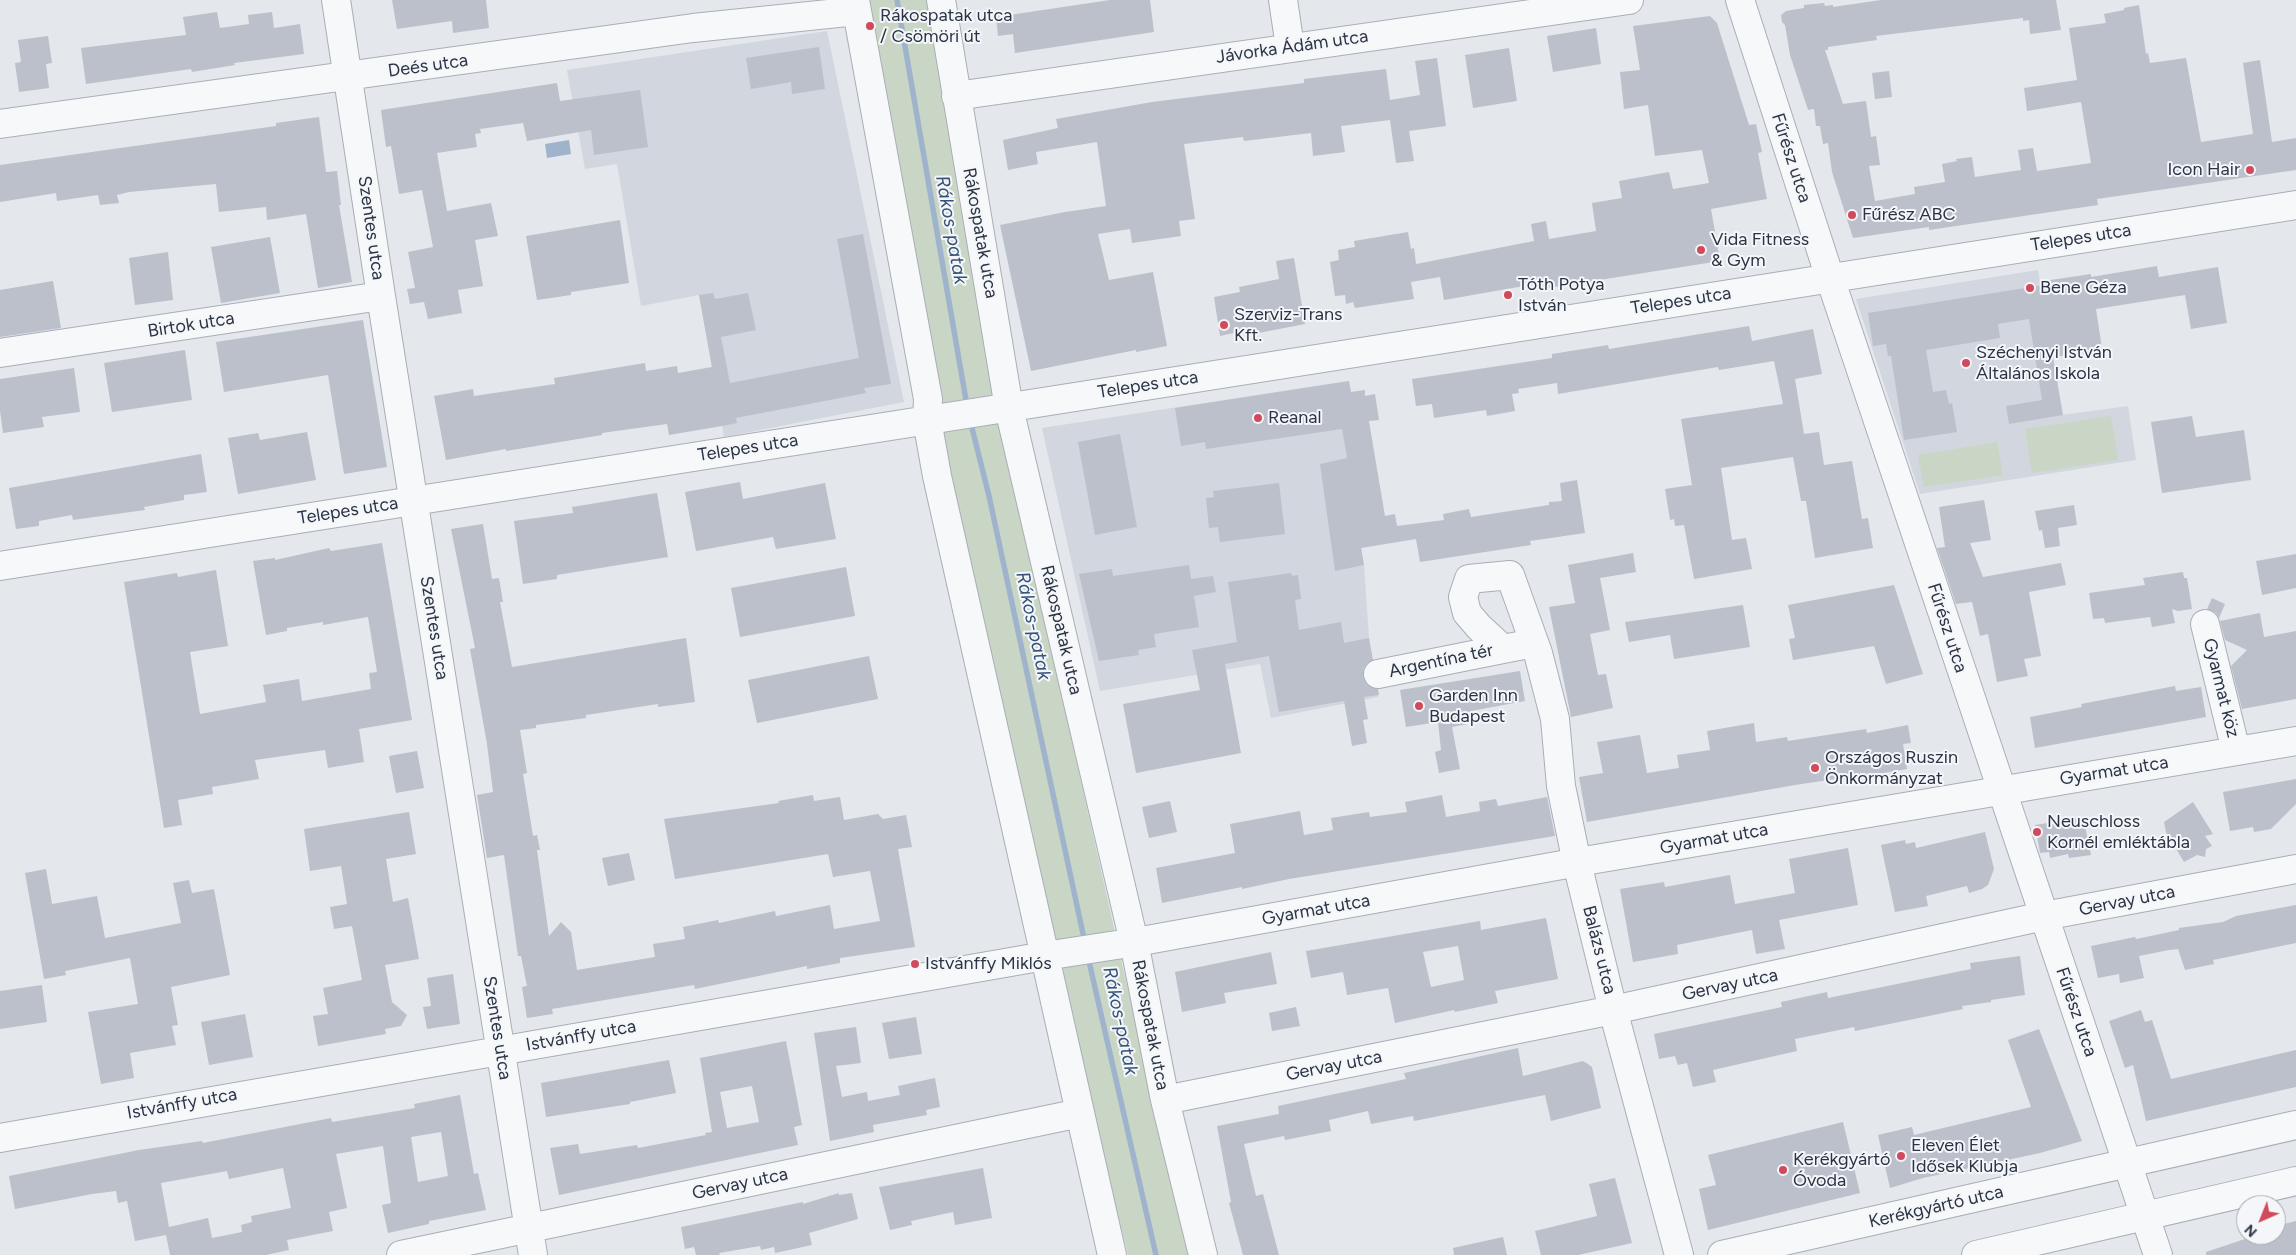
<!DOCTYPE html>
<meta charset="utf-8">
<style>
body{margin:0}
#map{position:relative;width:2296px;height:1255px;overflow:hidden;background:#e4e7ec;font-family:Figtree,sans-serif}
canvas{display:block}
.north{position:absolute;left:2236px;top:1195px;width:50px;height:50px;box-sizing:border-box;background:#f4f6f9;border:1px solid #a4a8b1;border-radius:50%;rotate:224deg;font-size:14px;font-weight:700;line-height:20px;text-align:center;color:#2b3445}
.north::after{content:'';display:block;margin:auto;width:18px;height:22px;background:#d1495b;clip-path:polygon(50% 0,100% 100%,50% 72%,0 100%)}
</style>
<div id="map">
<canvas width="2296" height="1255"></canvas>
<div class="north">N</div>
</div>
<script>
const g = document.querySelector('canvas').getContext('2d');
g.lineJoin = 'round';
function paint(path, color) {
  g.fillStyle = color;
  g.fill(path, 'evenodd');
}
function shape(rows) {
  const path = new Path2D();
  for (const r of rows) {
    path.moveTo(r[0], r[1]);
    for (let i = 2; i < r.length; i += 2) path.lineTo(r[i], r[i + 1]);
  }
  return path;
}
function strokePath(path, color, width, dash) {
  g.strokeStyle = color;
  g.lineWidth = width;
  g.lineCap = dash ? 'butt' : 'round';
  g.setLineDash(dash || []);
  g.stroke(path);
}
function drawText(font, color, halo, rows, align = 'center') {
  g.font = font + ' Figtree,sans-serif';
  g.lineWidth = 4;
  g.setLineDash([]);
  g.textBaseline = 'middle';
  g.strokeStyle = halo;
  g.fillStyle = color;
  for (const [text, x, y, turn = 0] of rows) {
    g.save();
    g.translate(x, y);
    g.rotate((+turn || 0) * Math.PI / 180);
    g.textAlign = isNaN(turn) ? turn : align;
    if (halo) g.strokeText(text, 0, 0);
    g.fillText(text, 0, 0);
    g.restore();
  }
}
const built = shape([
 [827,31,904,402,724,437,699,295,641,306,617,164,585,169,567,70],
 [2038,270,2062,415,2128,406,2136,460,1920,494,1856,299],
 [1335,383,1364,565,1369,638,1378,697,1271,718,1260,664,1100,691,1042,428]
]);
const green = shape([
 [865,0,932,0,992,388,1188,1255,1128,1255,1050,938,944,441,942,394],
 [2111,416,2118,460,2032,473,2025,429],
 [1997,442,2003,475,1924,487,1918,455]
]);
const water = shape([
 [569,140,571,154,547,158,545,144]
]);
const stream = shape([
 [897,0,967,406],
 [970,420,989,496,1085,943],
 [1088,957,1156,1255]
]);
const building = shape([
 [392,0,486,0,489,28,453,33,452,21,397,29],
 [1110,0,1150,0,1154,32,1015,53,1013,34,998,36,996,17],
 [1881,0,2056,0,2061,30,2030,34,2029,20,2023,21,2023,18,1876,36,1877,40,1828,47,1828,50,1825,50,1843,104,1866,101,1871,137,1876,136,1880,165,1869,166,1875,201,1915,194,1914,187,1945,182,1942,164,1957,161,1956,159,1972,157,1975,177,2021,170,2018,150,2033,148,2037,171,2091,163,2081,102,2027,111,2024,88,2077,80,2069,28,2106,23,2104,14,2124,10,2124,8,2139,5,2146,54,2148,53,2150,63,2186,58,2201,142,2253,134,2243,63,2260,60,2272,142,2296,138,2296,170,2097,199,2098,205,1929,230,1929,227,1853,238,1832,172,1828,143,1823,144,1820,126,1816,126,1814,109,1808,110,1790,55,1785,25,1782,22,1781,15,1786,11,1804,8,1804,5,1824,3,1825,6,1833,5,1833,7],
 [217,12,220,28,249,24,248,15,272,12,274,28,300,24,304,54,234,63,235,65,192,72,191,69,86,84,81,48,186,35,183,17],
 [1710,16,1717,23,1749,125,1756,124,1762,152,1758,153,1767,199,1711,209,1720,261,1542,289,1541,283,1444,300,1440,277,1411,282,1414,299,1355,308,1353,302,1346,304,1345,295,1335,296,1330,262,1339,260,1338,250,1355,247,1354,241,1408,232,1411,249,1414,248,1416,264,1534,241,1531,224,1546,221,1549,239,1596,231,1592,203,1622,198,1619,181,1669,172,1673,189,1709,183,1702,150,1655,156,1648,105,1624,109,1620,72,1640,70,1633,26],
 [1596,28,1601,64,1553,72,1547,36],
 [48,36,52,63,46,64,49,88,19,92,15,63,21,62,18,40],
 [819,47,825,89,792,94,791,82,751,89,746,58],
 [1509,48,1517,101,1473,108,1465,55],
 [1437,58,1446,126,1409,131,1414,161,1396,163,1390,120,1341,126,1345,152,1313,156,1311,133,1244,141,1243,137,1184,144,1195,219,1179,221,1181,236,1132,243,1130,229,1098,234,1109,280,1153,272,1167,346,1136,352,1136,350,1031,371,1000,225,1065,212,1106,206,1097,142,1036,152,1038,164,1008,170,1003,140,1058,128,1056,119,1152,102,1304,83,1304,79,1386,69,1390,100,1420,95,1415,61],
 [1889,71,1892,97,1875,99,1872,73],
 [557,83,560,101,640,90,648,147,594,155,591,130,527,141,523,123,480,129,481,133,475,134,477,147,437,153,447,211,491,203,498,236,475,240,483,286,458,290,462,313,428,319,424,302,410,304,407,289,415,288,408,252,433,247,422,190,399,194,391,146,386,147,381,110],
 [319,117,326,172,337,171,341,205,339,205,352,282,318,288,306,214,267,220,266,207,219,212,216,184,129,192,117,195,119,203,100,205,98,195,57,201,56,193,0,202,0,165,276,126,276,123],
 [620,220,629,283,571,292,571,295,537,300,526,236],
 [863,234,891,384,864,388,866,393,736,418,737,423,722,426,669,435,667,424,602,433,602,435,506,451,506,449,446,460,434,396,473,389,474,396,555,384,554,378,645,363,646,371,677,366,678,373,712,367,699,295,713,293,715,299,748,293,756,330,721,337,730,383,859,358,837,239],
 [270,237,280,293,221,303,211,247],
 [168,252,173,300,135,305,129,258],
 [1294,258,1305,324,1248,335,1247,330,1220,336,1214,297,1240,292,1239,287,1279,279,1276,261],
 [2157,266,2159,277,2218,267,2227,323,2191,329,2185,295,2096,309,2103,355,2084,356,2083,353,2053,357,2063,415,2009,424,2006,406,2042,400,2029,319,1998,324,2000,338,1926,350,1933,392,1946,390,1949,404,1952,403,1957,432,1904,440,1891,356,1888,356,1886,344,1873,346,1868,313,2044,285,2044,281,2091,274,2091,277],
 [53,281,61,328,0,337,0,290],
 [363,320,387,467,344,474,328,375,224,392,216,342],
 [1749,326,1752,341,1813,329,1822,374,1795,379,1804,434,1819,432,1824,465,1852,461,1862,519,1868,518,1873,548,1815,558,1806,501,1801,501,1793,457,1721,468,1732,540,1746,538,1752,569,1694,579,1684,525,1675,526,1674,519,1670,520,1665,489,1692,485,1681,419,1783,404,1774,361,1719,370,1718,367,1558,394,1557,383,1518,389,1519,393,1512,394,1515,411,1487,416,1486,410,1434,418,1432,404,1416,406,1412,379,1552,358,1552,354,1608,345,1609,349],
 [185,350,192,400,112,412,104,363],
 [74,368,80,412,42,417,44,427,3,433,0,411,0,379],
 [1349,381,1351,392,1365,390,1365,396,1375,394,1379,420,1369,421,1377,469,1385,516,1395,514,1397,526,1444,520,1443,514,1469,509,1471,517,1549,505,1549,502,1562,501,1560,483,1577,480,1585,533,1530,541,1531,545,1420,562,1416,539,1361,548,1364,565,1335,571,1320,464,1347,458,1342,429,1206,449,1205,442,1181,446,1175,408],
 [2192,416,2196,437,2244,430,2251,480,2162,493,2151,422],
 [307,432,316,480,238,494,228,438,258,433,260,440],
 [1120,434,1137,527,1095,535,1078,442],
 [201,454,207,492,184,495,184,500,144,507,145,510,73,520,72,515,39,521,39,526,16,529,9,488],
 [740,482,743,499,825,483,836,539,776,549,773,537,696,551,685,492],
 [1279,483,1285,534,1220,542,1218,527,1209,528,1206,498,1214,497,1213,491],
 [657,493,668,557,557,575,557,579,523,584,514,521,573,513,572,507],
 [1984,500,1991,540,1970,543,1983,577,2061,563,2066,585,2029,592,2041,656,2024,659,2028,676,1997,682,1988,634,1980,636,1972,602,1956,604,1937,548,1945,547,1939,507],
 [2074,505,2077,525,2058,528,2060,546,2045,548,2042,530,2039,531,2035,511],
 [483,524,492,579,499,578,503,602,500,602,512,667,686,638,695,702,658,707,658,704,586,715,586,718,536,725,536,728,520,730,527,773,523,774,533,836,537,835,540,850,537,850,549,936,561,922,571,932,577,970,655,957,653,944,685,939,683,927,718,920,719,923,775,911,776,916,830,905,834,929,880,921,870,871,833,877,828,854,675,879,664,819,779,803,778,801,813,795,814,801,840,797,844,820,878,814,883,819,906,815,912,847,898,849,915,947,840,958,840,963,807,969,807,966,695,989,694,985,552,1009,553,1014,527,1018,522,987,527,986,521,956,518,956,504,855,487,858,477,795,493,792,487,744,470,649,475,648,451,529],
 [382,543,412,720,359,729,364,762,328,768,325,750,255,760,259,779,212,787,213,794,178,800,182,825,164,828,124,582,177,573,178,577,216,570,228,646,190,652,200,714,266,702,263,685,299,679,302,701,371,689,369,673,377,672,368,617,323,625,323,622,287,628,287,631,266,635,253,561,275,558,275,560,329,548,331,551],
 [1633,553,1636,572,1600,578,1610,630,1590,634,1598,675,1606,674,1613,708,1571,717,1549,607,1575,603,1568,565],
 [2296,554,2296,588,2262,595,2256,561],
 [1189,565,1191,579,1213,576,1216,592,1194,596,1199,627,1154,634,1156,647,1138,650,1139,655,1099,661,1079,574,1112,569,1113,576],
 [846,567,855,616,740,637,731,588],
 [2183,572,2184,578,2187,578,2192,609,2178,611,2172,609,2175,623,2152,627,2150,617,2105,623,2104,618,2093,619,2089,593,2145,585,2143,578],
 [1291,573,1292,576,1298,575,1301,599,1295,600,1299,630,1341,622,1344,643,1369,638,1373,660,1367,663,1363,669,1363,677,1367,685,1378,689,1379,695,1364,697,1368,719,1363,720,1367,743,1352,746,1344,701,1279,712,1269,656,1225,664,1241,753,1136,773,1123,704,1200,690,1192,650,1237,642,1228,582],
 [1894,585,1923,674,1886,684,1874,646,1793,660,1789,639,1795,638,1788,605],
 [2212,598,2225,604,2219,618,2216,613,2207,609],
 [1743,605,1750,647,1674,659,1670,635,1629,642,1625,622],
 [2260,613,2264,637,2296,631,2296,699,2242,709,2231,666,2247,650,2225,640,2220,621],
 [869,656,878,699,757,723,748,680],
 [1520,671,1525,701,1471,711,1473,723,1452,727,1460,769,1439,773,1435,752,1441,750,1438,722,1406,727,1400,690],
 [2175,686,2176,691,2201,687,2206,717,2035,748,2030,717,2082,707,2081,704],
 [1754,723,1756,742,1787,737,1788,741,1866,729,1867,733,1908,725,1911,743,1903,744,1907,769,1842,780,1842,778,1795,785,1587,822,1579,777,1603,773,1597,742,1640,735,1647,773,1679,768,1677,755,1710,750,1707,731],
 [417,751,424,788,396,793,389,756],
 [2296,779,2296,804,2271,829,2254,832,2253,827,2230,831,2223,792],
 [1442,795,1446,817,1480,811,1479,802,1496,799,1498,806,1547,797,1555,836,1289,879,1242,889,1242,887,1162,903,1156,868,1235,853,1230,824,1300,811,1304,835,1333,830,1331,818,1369,812,1370,817,1407,812,1405,802],
 [1170,801,1177,832,1149,838,1142,807],
 [2193,802,2213,834,2205,836,2212,846,2206,849,2205,857,2197,855,2184,862,2166,832,2164,822],
 [409,812,416,854,386,859,393,902,408,898,419,959,385,965,392,1002,407,1015,401,1026,385,1029,386,1034,318,1046,313,1016,328,1014,323,988,362,980,352,926,334,929,330,907,347,904,341,866,310,871,304,829],
 [2083,817,2091,855,2069,858,2068,854,2050,858,2049,852,2040,853,2035,825],
 [1985,832,1994,869,1988,885,1982,889,1969,893,1967,886,1926,896,1928,906,1895,912,1881,845,1905,840,1906,844,1915,842,1916,848],
 [1848,848,1858,905,1779,920,1785,949,1756,954,1752,930,1677,945,1678,954,1633,962,1620,889,1664,882,1665,887,1730,875,1735,904,1795,893,1789,859],
 [629,853,635,880,608,886,602,858],
 [46,869,52,904,97,896,105,938,181,923,173,883,189,880,192,893,214,889,230,975,171,987,178,1025,172,1026,176,1045,130,1053,134,1078,101,1084,88,1012,138,1004,130,958,65,971,66,975,44,979,25,873],
 [2296,905,2296,943,2213,960,2214,964,2185,970,2178,949,2169,950,2139,956,2144,978,2120,983,2119,974,2098,978,2091,946,2135,937,2136,939,2146,937,2179,930,2179,928,2223,922,2236,916],
 [1546,918,1558,979,1495,991,1498,1003,1455,1012,1454,1010,1395,1023,1388,988,1347,995,1343,972,1311,978,1306,951,1480,921,1481,930],
 [1458,946,1464,980,1431,987,1423,952],
 [1271,952,1277,984,1224,993,1226,1003,1182,1012,1175,972],
 [2020,956,2025,995,1991,1000,1991,1002,1962,1006,1963,1009,1855,1031,1854,1027,1795,1039,1797,1051,1713,1070,1716,1082,1693,1087,1687,1063,1678,1065,1675,1056,1659,1059,1654,1034,1782,1007,1781,1002,1827,992,1828,998,1971,969,1970,963],
 [453,974,460,1024,427,1029,423,1007,431,1006,427,978],
 [42,985,47,1022,0,1029,0,991],
 [1296,1007,1300,1026,1272,1031,1269,1013],
 [2141,1010,2145,1022,2152,1020,2171,1079,2296,1050,2296,1087,2146,1121,2133,1065,2125,1068,2109,1021],
 [245,1014,253,1057,209,1065,201,1022],
 [916,1017,922,1054,889,1059,882,1023],
 [856,1027,861,1063,836,1066,842,1097,867,1092,868,1101,900,1095,898,1086,935,1078,940,1107,926,1110,927,1115,873,1125,874,1132,830,1141,814,1033],
 [2039,1029,2082,1141,2040,1153,1923,1178,1890,1188,1878,1135,1912,1127,1914,1135,2031,1107,2008,1040],
 [786,1041,802,1125,794,1127,798,1145,559,1195,550,1148,578,1144,580,1154,637,1145,638,1148,706,1135,705,1133,712,1132,700,1058],
 [752,1086,759,1122,727,1128,720,1092],
 [1518,1048,1523,1076,1583,1061,1588,1064,1592,1067,1601,1108,1551,1121,1545,1095,1414,1121,1413,1116,1371,1124,1368,1111,1329,1120,1331,1131,1285,1140,1284,1136,1244,1144,1256,1196,1263,1194,1279,1255,1243,1255,1229,1203,1231,1202,1217,1126,1279,1114,1278,1106,1406,1079,1404,1073],
 [669,1060,676,1093,630,1102,630,1104,546,1117,541,1083],
 [460,1095,474,1174,478,1173,486,1210,429,1221,429,1224,388,1233,382,1205,391,1203,383,1146,336,1154,347,1208,329,1212,333,1231,287,1240,289,1250,266,1255,170,1255,166,1235,135,1241,127,1201,118,1203,116,1191,92,1194,15,1209,9,1176,139,1150,202,1141,203,1143,331,1118,332,1122,415,1108,414,1104],
 [441,1132,448,1176,418,1182,411,1137],
 [283,1168,291,1208,251,1216,252,1222,241,1225,242,1232,212,1238,208,1218,169,1227,161,1183,227,1171,229,1179],
 [1843,1122,1860,1193,1708,1230,1699,1189,1716,1185,1708,1155],
 [983,1168,992,1218,955,1225,953,1212,911,1221,912,1225,890,1230,879,1187],
 [1615,1178,1632,1243,1578,1255,1541,1255,1535,1231,1597,1216,1589,1184],
 [839,1193,839,1195,852,1193,858,1219,809,1233,812,1245,775,1253,774,1247,761,1250,760,1246,719,1253,720,1255,696,1255,694,1247,685,1249,681,1227,803,1202,803,1204],
 [2296,1221,2296,1255,2206,1255,2206,1252,2257,1235,2276,1235,2276,1226],
 [1503,1237,1507,1255,1454,1255,1453,1248]
]);
const minor = shape([
 [336,0,381,296,533,1255],
 [855,0,928,399,927,420,937,476,1112,1255],
 [941,0,1009,408,1134,942,1165,1100,1203,1255],
 [1283,0,1290,47],
 [1740,0,1830,278,2158,1255],
 [956,96,1629,0],
 [0,124,693,28,857,11],
 [0,353,381,296],
 [0,566,2296,205],
 [2205,624,2236,751],
 [1534,643,1503,649,1479,627,1467,613,1463,597,1469,579,1510,575,1538,653,1555,719,1561,786,1577,863,1613,1010,1679,1255],
 [1378,674,1503,649],
 [1165,1100,1613,1010,2044,916,2296,869],
 [0,1138,1045,956,1136,942,1584,861,2296,741],
 [401,1255,1080,1113],
 [1722,1255,2296,1125],
 [1976,1255,2296,1181]
]);
const markers = [
 [870,26,5,"#d1495b"],
 [2250,170,5,"#d1495b"],
 [1852,215,5,"#d1495b"],
 [1701,250,5,"#d1495b"],
 [2030,288,5,"#d1495b"],
 [1508,295,5,"#d1495b"],
 [1224,325,5,"#d1495b"],
 [1966,363,5,"#d1495b"],
 [1258,418,5,"#d1495b"],
 [1419,706,5,"#d1495b"],
 [1815,768,5,"#d1495b"],
 [2037,832,5,"#d1495b"],
 [915,964,5,"#d1495b"],
 [1901,1156,5,"#d1495b"],
 [1783,1170,5,"#d1495b"]
];
const poiNames = [
 ["Rákospatak utca",880,16],
 ["/ Csömöri út",880,37],
 ["Icon Hair",2240,170,"right"],
 ["Fűrész ABC",1862,215],
 ["Vida Fitness",1711,240],
 ["& Gym",1711,261],
 ["Tóth Potya",1518,285],
 ["István",1518,306],
 ["Bene Géza",2040,288],
 ["Szerviz-Trans",1234,315],
 ["Kft.",1234,336],
 ["Széchenyi István",1976,353],
 ["Általános Iskola",1976,374],
 ["Reanal",1268,418],
 ["Garden Inn",1429,696],
 ["Budapest",1429,717],
 ["Országos Ruszin",1825,758],
 ["Önkormányzat",1825,779],
 ["Neuschloss",2047,822],
 ["Kornél emléktábla",2047,843],
 ["Istvánffy Miklós",925,964],
 ["Eleven Élet",1911,1146],
 ["Idősek Klubja",1911,1167],
 ["Kerékgyártó",1793,1160],
 ["Óvoda",1793,1181]
];
const streetNames = [
 ["Jávorka Ádám utca",1292,47,-8],
 ["Deés utca",428,66,-8],
 ["Fűrész utca",1791,158,72],
 ["Szentes utca",371,228,82],
 ["Rákospatak utca",980,233,80],
 ["Telepes utca",2081,238,-9],
 ["Telepes utca",1681,301,-9],
 ["Birtok utca",191,325,-9],
 ["Telepes utca",1148,385,-9],
 ["Telepes utca",748,448,-9],
 ["Telepes utca",348,511,-9],
 ["Szentes utca",434,628,81],
 ["Fűrész utca",1947,628,72],
 ["Rákospatak utca",1061,630,77],
 ["Argentína tér",1441,661,-12],
 ["Gyarmat köz",2221,688,76],
 ["Gyarmat utca",2114,771,-9],
 ["Gyarmat utca",1714,839,-10],
 ["Gervay utca",2127,901,-11],
 ["Gyarmat utca",1316,910,-10],
 ["Balázs utca",1599,950,76],
 ["Gervay utca",1730,985,-12],
 ["Fűrész utca",2076,1012,71],
 ["Rákospatak utca",1150,1025,79],
 ["Szentes utca",497,1028,81],
 ["Istvánffy utca",581,1036,-10],
 ["Gervay utca",1334,1066,-11],
 ["Istvánffy utca",182,1104,-10],
 ["Gervay utca",740,1184,-12],
 ["Kerékgyártó utca",1936,1207,-13]
];
const waterNames = [
 ["Rákos-patak",951,230,80],
 ["Rákos-patak",1033,626,78],
 ["Rákos-patak",1120,1021,78]
];
paint(built, '#d2d6de');
paint(green, '#c9d6c5');
paint(water, '#9fb4cc');
strokePath(stream, '#9fb4cc', 5.5);
paint(building, '#bbc0ca');
strokePath(minor, '#a9aeb7', 30);
strokePath(minor, '#f7f8fa', 28);
for (const [x, y, r, color] of markers) {
  const dot = new Path2D();
  dot.arc(x, y, r, 0, 2 * Math.PI);
  g.fillStyle = color;
  g.fill(dot);
  strokePath(dot, '#f4f6f9', 2);
}
drawText('18px', '#2b3445', '#f4f6f9', poiNames, 'left');
drawText('18px', '#2b3445', '#f4f6f9', streetNames);
drawText('italic 19px', '#34527a', '#f4f6f9', waterNames);
</script>
